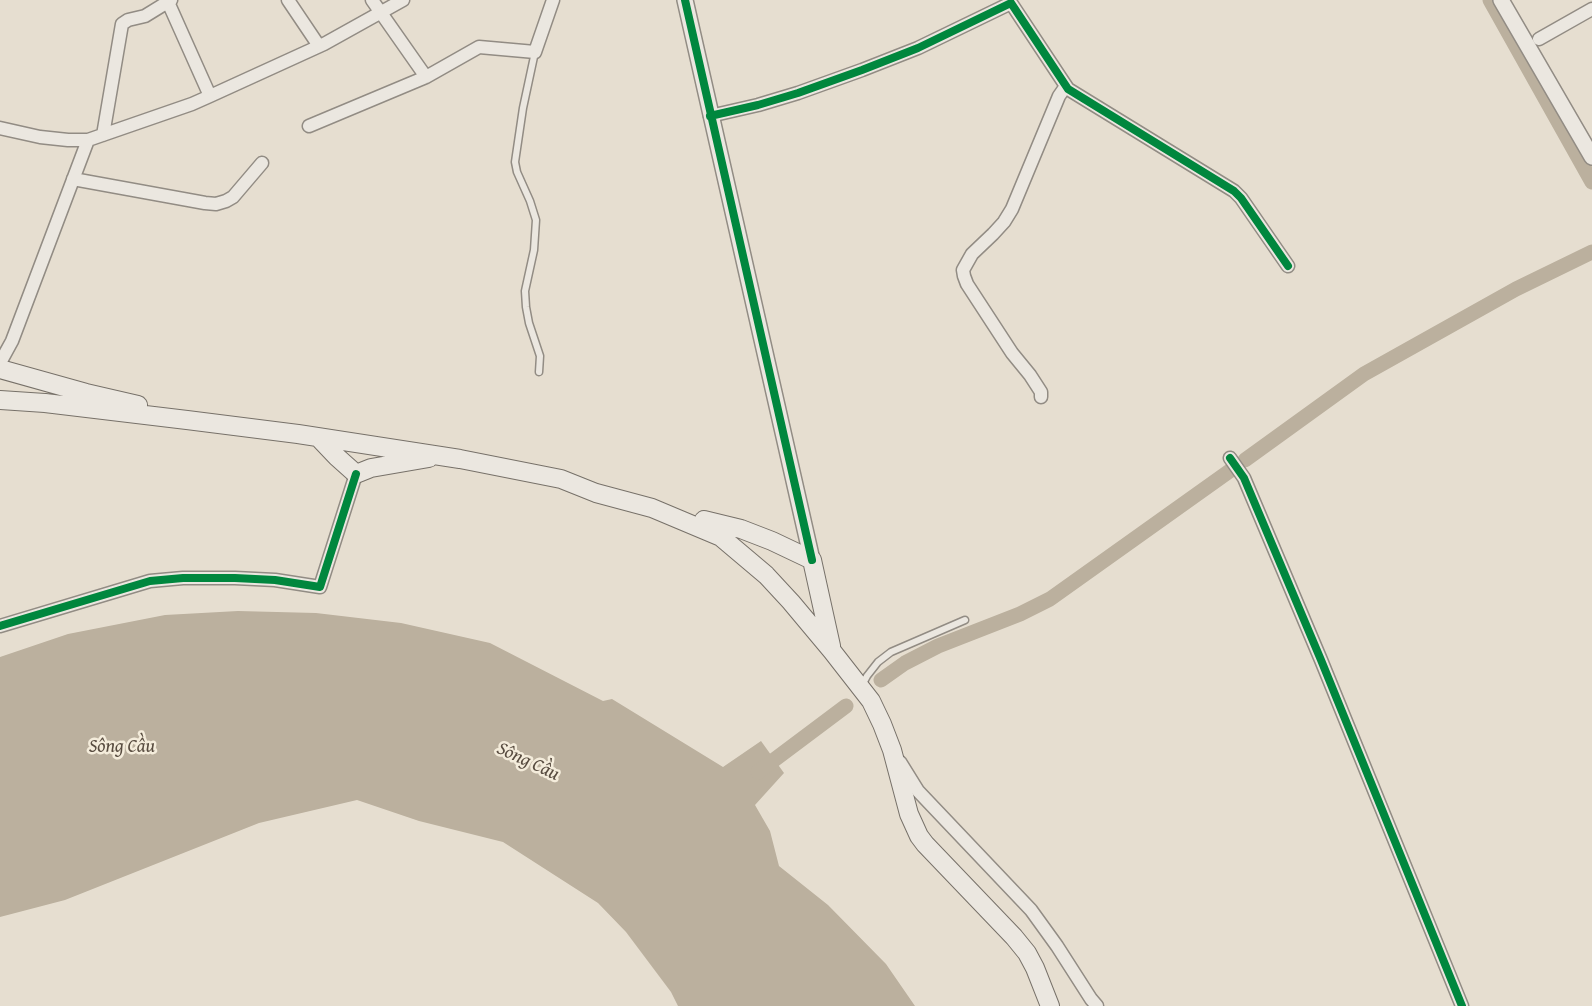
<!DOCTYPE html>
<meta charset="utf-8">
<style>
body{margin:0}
canvas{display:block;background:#e6ded0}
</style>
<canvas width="1592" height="1006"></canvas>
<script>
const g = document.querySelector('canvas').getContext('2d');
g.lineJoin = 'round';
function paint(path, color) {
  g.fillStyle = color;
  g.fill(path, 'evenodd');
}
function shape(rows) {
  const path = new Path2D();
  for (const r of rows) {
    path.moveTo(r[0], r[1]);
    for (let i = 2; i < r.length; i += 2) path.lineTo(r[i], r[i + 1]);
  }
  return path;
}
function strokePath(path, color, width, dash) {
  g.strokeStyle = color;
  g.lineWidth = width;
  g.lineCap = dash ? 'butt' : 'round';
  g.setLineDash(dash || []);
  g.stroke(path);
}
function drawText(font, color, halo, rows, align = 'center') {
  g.font = font + ' "Gentium Book Plus",serif';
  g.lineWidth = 5;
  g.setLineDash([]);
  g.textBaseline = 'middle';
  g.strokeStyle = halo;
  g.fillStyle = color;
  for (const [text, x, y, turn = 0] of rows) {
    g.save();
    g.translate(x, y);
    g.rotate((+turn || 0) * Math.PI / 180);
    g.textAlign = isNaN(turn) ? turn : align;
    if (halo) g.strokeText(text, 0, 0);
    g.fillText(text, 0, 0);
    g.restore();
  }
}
const water = shape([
 [238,611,316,613,401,623,490,643,603,701,612,699,723,767,761,741,784,773,755,805,770,831,779,866,828,905,886,964,915,1006,678,1006,671,992,626,932,598,903,503,842,419,821,357,800,259,823,65,900,0,917,0,657,68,634,165,615]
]);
const canal = shape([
 [1490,0,1592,182],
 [1245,460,1364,374,1516,289,1592,252],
 [881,680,905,663,938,646,1020,614,1050,599,1231,470],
 [758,772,846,706]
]);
const service = shape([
 [535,52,523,108,515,162,517,172,530,201,536,220,534,250,525,291,526,307,529,323,540,356,539,372],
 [861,687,867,676,878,662,891,652,965,620]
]);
const minor = shape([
 [288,0,319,46],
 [372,0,426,77],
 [168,2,210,96],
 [1539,39,1592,9],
 [710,116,758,105,798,93,862,70,918,48,1011,3,1068,89,1234,191,1241,198,1288,266],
 [309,126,426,77,479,47,535,52,553,0],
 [0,128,40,137,68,140,88,140,192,104,210,96,324,44,403,0],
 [103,135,122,24,128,20,145,16,171,0],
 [73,179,205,203,216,204,226,201,233,197,262,163],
 [0,363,12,341,88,140],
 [1041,397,1041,392,1030,375,1012,353,967,284,964,276,963,270,972,254,993,234,1004,222,1012,209,1059,96,1066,86],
 [1230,458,1244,478,1321,660,1462,1006],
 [0,626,150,581,183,578,235,578,275,580,320,587,356,474],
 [900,762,918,791,1031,910,1057,946,1091,999,1097,1006]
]);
const tertiary = shape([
 [685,0,812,560],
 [1501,0,1592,157]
]);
const secondary = shape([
 [0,369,86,393,138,405],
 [0,400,45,403,187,420,298,434,460,459,561,479,596,493,652,508,721,537,766,575,791,602,832,651,871,701,882,724,892,750,909,814,919,836,925,844,1014,937,1027,953,1035,968,1050,1006],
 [318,437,337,457,356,474,371,468,429,458],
 [704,520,741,529,772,541,812,560,831,646]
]);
const cycleway = shape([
 [685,0,812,560],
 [710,116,758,105,798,93,862,70,918,48,1011,3,1068,89,1234,191,1241,198,1288,266],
 [1230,458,1244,478,1321,660,1462,1006],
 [0,626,150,581,183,578,235,578,275,580,320,587,356,474]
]);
const waterNames = [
 ["Sông Cầu",122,747],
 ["Sông Cầu",528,762,25]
];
paint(water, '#bbb09e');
strokePath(canal, '#bbb09e', 15);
strokePath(service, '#928c84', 9);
strokePath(minor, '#928c84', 15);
strokePath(tertiary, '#928c84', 18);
strokePath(secondary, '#777169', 20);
strokePath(service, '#ebe7e0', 6);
strokePath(minor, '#ebe7e0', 12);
strokePath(tertiary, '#ebe7e0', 15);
strokePath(secondary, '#ebe7e0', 18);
strokePath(cycleway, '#00873e', 8);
drawText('italic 19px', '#584c40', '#f4ecdb', waterNames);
</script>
